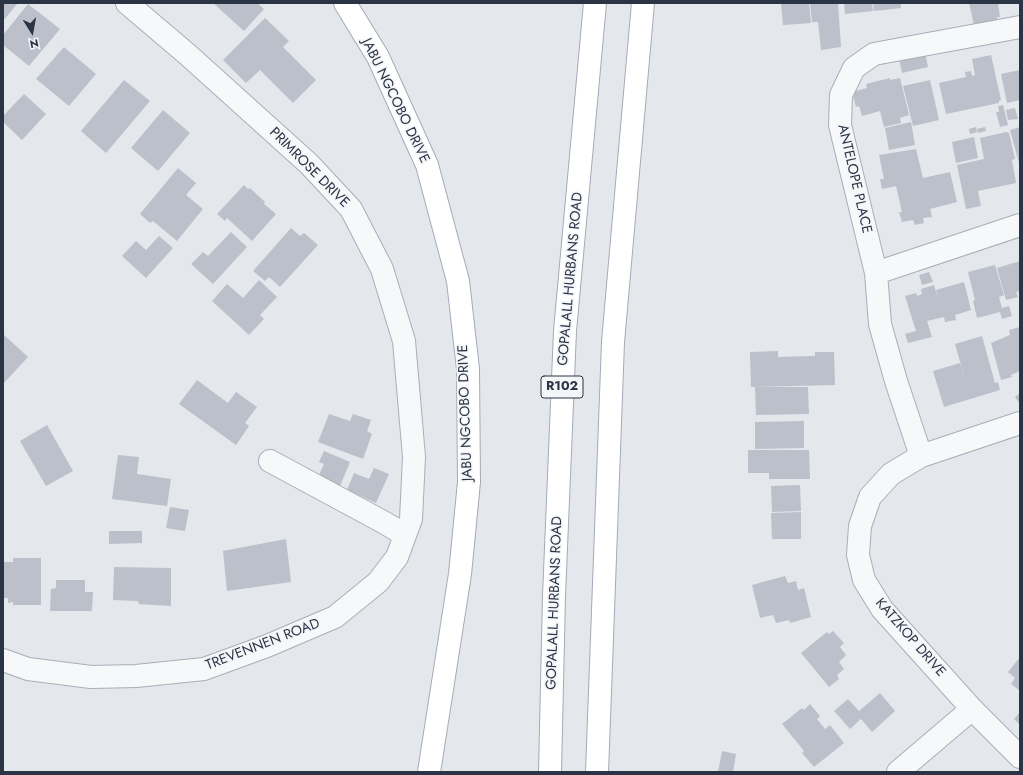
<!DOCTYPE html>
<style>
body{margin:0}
#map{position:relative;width:1023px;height:775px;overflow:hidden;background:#e4e7ec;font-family:Jost,sans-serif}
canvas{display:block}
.frame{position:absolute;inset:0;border:4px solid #2b3445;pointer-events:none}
.north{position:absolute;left:12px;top:12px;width:40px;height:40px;-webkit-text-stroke:3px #f4f6f9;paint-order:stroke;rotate:169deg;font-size:11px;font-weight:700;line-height:16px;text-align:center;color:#2b3445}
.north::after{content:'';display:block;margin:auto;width:14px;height:18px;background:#2b3445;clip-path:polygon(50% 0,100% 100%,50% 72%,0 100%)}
</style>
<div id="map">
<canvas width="1023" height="775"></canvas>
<div class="frame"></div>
<div class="north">N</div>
</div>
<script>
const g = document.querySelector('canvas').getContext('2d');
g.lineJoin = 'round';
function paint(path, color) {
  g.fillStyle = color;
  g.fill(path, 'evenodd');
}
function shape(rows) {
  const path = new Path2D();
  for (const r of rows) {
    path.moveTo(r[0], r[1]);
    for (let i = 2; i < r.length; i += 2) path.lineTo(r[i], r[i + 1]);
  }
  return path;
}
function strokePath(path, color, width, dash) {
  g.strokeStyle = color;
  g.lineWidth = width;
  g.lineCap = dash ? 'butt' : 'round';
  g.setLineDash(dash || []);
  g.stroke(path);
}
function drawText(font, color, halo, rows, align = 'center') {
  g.font = font + ' Jost,sans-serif';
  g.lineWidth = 3.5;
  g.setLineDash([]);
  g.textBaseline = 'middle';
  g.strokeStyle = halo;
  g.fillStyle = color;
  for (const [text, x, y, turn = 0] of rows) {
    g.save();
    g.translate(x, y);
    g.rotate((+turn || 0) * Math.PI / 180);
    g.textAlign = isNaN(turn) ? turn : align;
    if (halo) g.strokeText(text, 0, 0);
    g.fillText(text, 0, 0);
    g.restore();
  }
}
const building = shape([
 [3,3,18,3,3,21],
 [213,3,257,3,264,9,244,31],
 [781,3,809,3,811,23,783,25],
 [810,3,838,3,841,47,821,50,818,22,812,22],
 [844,3,872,3,873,11,845,14],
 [873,3,901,3,901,8,874,11],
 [969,3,998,3,1000,17,997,17,997,22,974,25],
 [28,4,60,29,29,66,3,45,3,35],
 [265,18,289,41,283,47,316,80,293,103,260,70,246,83,223,60],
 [64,47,96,74,69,106,36,79],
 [925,53,928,67,902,73,899,59],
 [991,55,1001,100,999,101,999,103,946,114,939,83,966,77,965,72,971,71,972,76,975,75,972,59],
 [1020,70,1020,100,1007,103,1001,74],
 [890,78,890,80,900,78,909,115,900,118,901,123,884,127,880,111,862,116,859,106,856,107,852,92,867,88,866,84],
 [124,80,150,101,106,153,81,131],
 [930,80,939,120,913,126,903,86],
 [24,94,46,114,22,140,3,122,3,116],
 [1003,105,1008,125,1000,127,996,112,999,112,998,106],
 [1015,108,1018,119,1008,120,1006,110],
 [163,110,190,133,158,171,131,148],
 [911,122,915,145,889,150,885,128],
 [976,127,977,132,970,134,969,129],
 [985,127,986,131,978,133,977,129],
 [1020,127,1020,162,1019,163,1010,130],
 [1006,132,1009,133,1015,159,1012,160,1016,183,978,191,981,206,966,209,957,165,984,159,980,138],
 [974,137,978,158,956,163,952,142],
 [916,149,923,178,950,172,957,202,930,209,932,217,923,218,924,223,915,225,913,220,902,222,899,212,902,212,896,186,882,189,880,179,884,179,879,155],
 [178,168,196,183,186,195,203,209,177,241,153,221,150,223,140,214],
 [244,185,248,189,250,188,265,202,264,204,276,214,252,241,227,218,225,221,217,214],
 [291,228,300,236,304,233,318,245,280,287,269,277,265,281,253,271],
 [231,232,247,247,213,284,191,264,203,252,208,256],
 [159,236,173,248,146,278,122,256,136,241,146,250],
 [1020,261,1020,291,1016,292,1018,297,1006,300,997,268],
 [995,265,1004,295,999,297,1002,308,1009,306,1012,316,1002,319,1000,312,977,318,973,301,975,300,968,272],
 [929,272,933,282,922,285,919,275],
 [259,280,277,297,260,315,264,319,249,335,212,301,227,284,243,298],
 [964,282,971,310,955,315,956,320,945,322,944,317,927,321,932,337,908,343,905,334,916,331,905,296,916,293,917,296,922,294,921,289,934,285,939,302,936,290],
 [1020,327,1020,371,1011,375,1012,377,1001,380,991,343,1010,335,1009,330],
 [3,334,28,357,3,384],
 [982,336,995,383,998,382,1000,390,944,407,933,371,960,363,965,379,955,344],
 [778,351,778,357,815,356,815,352,834,352,835,385,751,387,750,352],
 [197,380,228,403,236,392,257,407,245,423,249,426,236,445,179,404],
 [755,387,808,387,809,414,756,415],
 [1020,393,1020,404,1015,397],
 [329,414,350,421,353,414,371,420,367,431,372,434,363,459,318,442],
 [804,421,804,448,755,449,755,422],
 [47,425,73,471,46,486,20,441],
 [748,450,809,450,810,479,769,479,769,473,748,473],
 [324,451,350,462,340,486,318,477,324,464,319,462],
 [118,455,139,457,137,474,171,479,167,506,112,499],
 [374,468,389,474,376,503,347,490,354,473,369,479],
 [800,485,801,511,772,512,771,486],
 [170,507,189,510,185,531,166,528],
 [801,512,801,539,772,539,771,513],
 [109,531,142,531,142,543,109,544],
 [286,539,291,582,227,591,223,551],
 [13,558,41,558,41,605,13,605,13,602,8,603,8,598,3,598,3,562,13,562],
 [114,567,171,568,171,606,139,604,138,601,113,600],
 [785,576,788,583,796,581,798,590,804,588,811,617,790,623,789,620,776,623,773,615,760,618,752,585],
 [56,580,85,580,85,592,93,592,92,611,50,611,51,589,56,588],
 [833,631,844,643,840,647,846,655,839,662,844,669,837,675,839,679,829,687,801,653,827,632,829,634],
 [1020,657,1020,691,1011,684,1015,678,1008,672],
 [880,693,895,711,872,732,861,719,850,729,834,711,848,699,859,711],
 [810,704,820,716,817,719,825,729,830,725,844,743,814,767,802,753,804,751,782,724,802,708,804,710],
 [1020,712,1020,725,1014,719],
 [722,751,736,754,733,772,718,772]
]);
const minor = shape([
 [876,273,1020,225],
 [1020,423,921,456,891,474,870,497,860,526,858,555,864,580,882,609,972,709,1020,757],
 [921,456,896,381,880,324,876,273,840,125,841,95,854,68,874,54,1020,27],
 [270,461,385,523,405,535],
 [3,660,28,669,91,677,136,676,204,669,267,646,335,617,378,582,397,557,411,519,414,457,404,341,382,269,351,209,309,164,187,54,127,3],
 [898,772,972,709]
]);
const major = shape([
 [345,3,378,57,427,165,458,281,468,369,469,482,460,574,429,772],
 [550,772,554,596,565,331,595,3],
 [597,772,613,342,643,3]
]);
const shields = [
 [562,387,42]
];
const shieldNames = [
 ["R102",562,387]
];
const streetNames = [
 ["JABU NGCOBO DRIVE",395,101,64],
 ["PRIMROSE DRIVE",309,168,45],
 ["ANTELOPE PLACE",854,179,77],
 ["GOPALALL HURBANS ROAD",571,279,-85],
 ["JABU NGCOBO DRIVE",466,413,-92],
 ["GOPALALL HURBANS ROAD",555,603,-88],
 ["KATZKOP DRIVE",910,638,49],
 ["TREVENNEN ROAD",263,645,-21]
];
paint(building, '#bbc0ca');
strokePath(minor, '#a9aeb7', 24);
strokePath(major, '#a3abb8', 24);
strokePath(minor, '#f7f8fa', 22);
strokePath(major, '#fff', 22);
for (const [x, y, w] of shields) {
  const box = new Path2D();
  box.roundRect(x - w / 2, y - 11, w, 22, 3);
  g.fillStyle = '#f4f6f9';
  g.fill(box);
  strokePath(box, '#2b3445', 1);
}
drawText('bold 13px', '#2b3445', null, shieldNames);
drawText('14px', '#2b3445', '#f4f6f9', streetNames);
</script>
